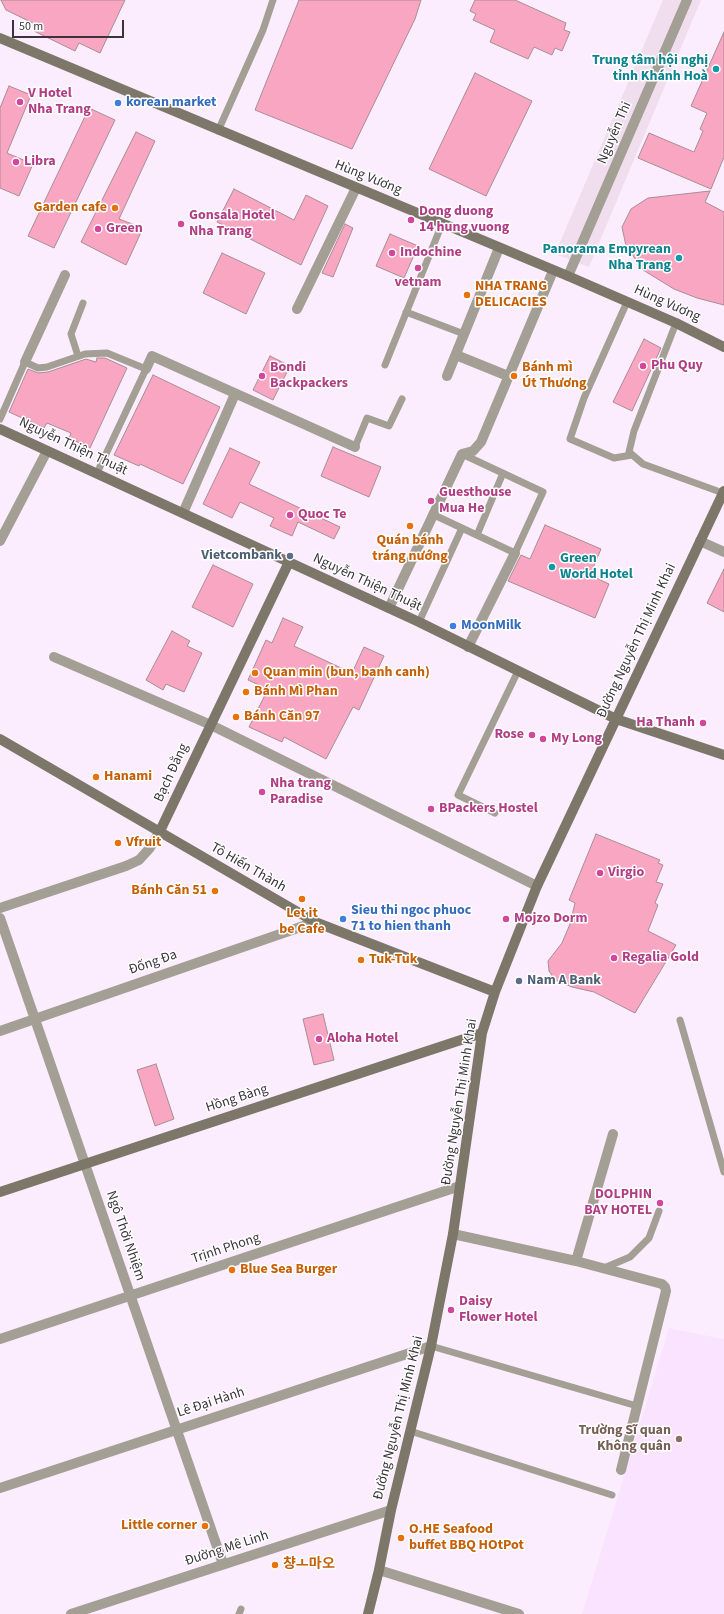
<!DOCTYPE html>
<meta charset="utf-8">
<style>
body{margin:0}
#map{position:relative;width:724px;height:1614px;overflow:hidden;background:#fcedfe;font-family:"Source Sans 3",sans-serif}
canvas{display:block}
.scale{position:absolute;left:12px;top:20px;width:112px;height:18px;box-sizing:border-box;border:2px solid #3a333b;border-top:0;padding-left:5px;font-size:12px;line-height:14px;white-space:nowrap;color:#3a333b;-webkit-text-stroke:3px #fff;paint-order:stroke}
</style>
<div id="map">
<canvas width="724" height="1614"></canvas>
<div class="scale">50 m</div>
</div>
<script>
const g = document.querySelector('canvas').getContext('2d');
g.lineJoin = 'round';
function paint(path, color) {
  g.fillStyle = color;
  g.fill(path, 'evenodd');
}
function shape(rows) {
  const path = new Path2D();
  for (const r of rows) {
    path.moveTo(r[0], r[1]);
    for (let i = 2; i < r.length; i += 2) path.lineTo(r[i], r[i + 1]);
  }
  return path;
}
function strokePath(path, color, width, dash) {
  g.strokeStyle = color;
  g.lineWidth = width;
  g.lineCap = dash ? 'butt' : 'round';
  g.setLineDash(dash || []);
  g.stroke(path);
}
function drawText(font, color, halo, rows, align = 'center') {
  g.font = font + ' "Source Sans 3","Noto Sans KR",sans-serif';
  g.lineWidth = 3;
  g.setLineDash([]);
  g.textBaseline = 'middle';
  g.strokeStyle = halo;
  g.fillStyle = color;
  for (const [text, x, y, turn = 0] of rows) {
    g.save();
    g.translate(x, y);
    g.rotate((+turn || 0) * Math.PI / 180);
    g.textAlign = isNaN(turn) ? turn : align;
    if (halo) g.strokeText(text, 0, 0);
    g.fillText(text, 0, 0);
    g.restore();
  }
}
const commercial = shape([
 [663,0,701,0,589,267,555,254]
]);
const built = shape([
 [669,1328,724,1339,724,1614,582,1614]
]);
const building = shape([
 [1,0,125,0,100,53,79,43,75,51,34,31,37,25,6,10,1,0],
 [299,0,421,0,415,19,352,149,255,110,299,0],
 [475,0,515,0,566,23,564,30,570,32,562,51,555,48,552,55,534,47,528,59,490,42,495,30,473,20,476,14,470,11,475,0],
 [724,32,724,157,711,189,638,158,649,133,694,152,703,131,700,129,707,113,691,106,724,32],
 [475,73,532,101,486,196,429,169,475,73],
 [9,86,31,95,7,153,33,164,19,196,0,188,0,108,9,86],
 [89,108,115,120,54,248,28,236,89,108],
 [136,132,155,141,119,219,143,228,126,265,81,242,136,132],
 [234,189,294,220,306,195,328,206,301,265,217,222,234,189],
 [710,191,705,202,724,212,724,305,697,298,674,289,643,270,626,246,622,227,631,209,648,198,710,191],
 [345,224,353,228,333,277,322,273,345,224],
 [390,234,418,246,404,278,376,266,390,234],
 [222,253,265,273,246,314,203,293,222,253],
 [644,339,661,348,632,411,613,402,644,339],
 [270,356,290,366,273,400,253,390,270,356],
 [97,358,105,358,127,368,90,448,69,438,71,433,47,423,44,428,9,412,28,369,38,373,48,372,86,359,96,362,97,358],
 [153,375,220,407,183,484,140,464,139,466,114,455,153,375],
 [333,447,381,467,369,497,321,476,333,447],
 [230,448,260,462,249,484,340,527,334,539,298,522,292,536,270,526,274,518,240,502,232,518,203,504,230,448],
 [545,525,601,549,590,575,609,584,595,618,508,581,521,555,530,559,545,525],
 [213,565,253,584,233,627,192,607,213,565],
 [724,569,724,612,707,603,724,569],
 [283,618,303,627,294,646,352,673,364,647,384,656,359,710,353,707,326,759,284,737,282,742,249,727,268,689,248,680,266,640,272,643,283,618],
 [172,631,190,641,187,646,202,653,184,692,166,684,163,690,146,680,172,631],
 [596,834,660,860,658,863,663,865,656,882,663,884,655,903,658,905,648,931,676,945,635,1013,594,992,572,987,555,980,549,971,548,961,562,943,570,924,575,903,569,900,596,834],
 [323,1014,334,1060,314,1065,303,1019,323,1014],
 [156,1064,174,1119,155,1126,137,1070,156,1064]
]);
const lane = shape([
 [218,131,263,30,273,0],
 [627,302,584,398,570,439,614,458,632,455],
 [406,312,464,334],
 [676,323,634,431,629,452,643,464,723,493],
 [78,356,71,334,83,303],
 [385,365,442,224],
 [0,419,25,362,38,368,47,367,85,354,107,353,146,369,97,473],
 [355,447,367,418,389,426,402,399],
 [432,514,515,553,543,492,462,454],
 [477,535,503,473],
 [419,622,462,528],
 [495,813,458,795,518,671],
 [680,1020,724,1172],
 [604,1268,630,1257,649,1238,659,1211],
 [431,1346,637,1406],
 [410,1431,612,1495],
 [239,1614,241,1609]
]);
const street = shape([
 [568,276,687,0],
 [297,309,356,188],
 [456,355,508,376],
 [25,362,65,275],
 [146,369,152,356,355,447],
 [447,376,499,248],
 [183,513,235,394],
 [0,541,47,451],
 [700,541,724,552],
 [389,608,462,454,473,451,481,442,553,271],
 [468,647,515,553],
 [54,657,211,725,537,886],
 [0,908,126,866,139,860,149,849,159,833],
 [0,918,223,1564],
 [0,1031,315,922],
 [453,1234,576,1261,662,1284,665,1287,666,1291,621,1470],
 [576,1261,613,1134],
 [0,1339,460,1186],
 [0,1488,431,1346],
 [379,1570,519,1614],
 [71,1614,391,1510]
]);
const secondary = shape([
 [0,38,568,276,676,323,724,347],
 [0,429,419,622,616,719,724,755],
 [0,739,315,922,495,992],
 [159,833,289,562],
 [0,1192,482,1033],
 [368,1614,379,1570,391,1510,431,1346,453,1234,482,1033,495,992,537,886,724,491]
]);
const markers = [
 [716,69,4,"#0f9aa8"],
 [20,102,4,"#d1479c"],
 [118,103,4,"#3f7fe0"],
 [16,162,4,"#d1479c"],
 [115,208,4,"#e8710a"],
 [411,220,4,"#d1479c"],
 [181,224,4,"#d1479c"],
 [98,229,4,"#d1479c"],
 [392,253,4,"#d1479c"],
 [679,258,4,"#0f9aa8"],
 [418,268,4,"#d1479c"],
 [467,295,4,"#e8710a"],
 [643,366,4,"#d1479c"],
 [262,376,4,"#d1479c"],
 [514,376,4,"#e8710a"],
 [431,501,4,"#d1479c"],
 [290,515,4,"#d1479c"],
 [410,526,4,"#e8710a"],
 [290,556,4,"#5c6f8a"],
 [552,567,4,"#0f9aa8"],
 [453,626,4,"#3f7fe0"],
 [255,673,4,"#e8710a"],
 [246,692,4,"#e8710a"],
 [236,717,4,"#e8710a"],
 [703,723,4,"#d1479c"],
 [532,735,4,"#d1479c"],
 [543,739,4,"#d1479c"],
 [96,777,4,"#e8710a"],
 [262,792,4,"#d1479c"],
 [431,809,4,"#d1479c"],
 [118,843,4,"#e8710a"],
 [600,873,4,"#d1479c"],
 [215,891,4,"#e8710a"],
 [302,899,4,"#e8710a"],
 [343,919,4,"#3f7fe0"],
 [506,919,4,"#d1479c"],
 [614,958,4,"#d1479c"],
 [361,960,4,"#e8710a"],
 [519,981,4,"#5c6f8a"],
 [319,1039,4,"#d1479c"],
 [660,1203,4,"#d1479c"],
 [232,1270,4,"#e8710a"],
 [451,1310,4,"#d1479c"],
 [679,1439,4,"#8d6e63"],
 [205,1526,4,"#e8710a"],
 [401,1538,4,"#e8710a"],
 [275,1565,4,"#e8710a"]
];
const cultureNames = [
 ["Trung tâm hội nghị",708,61],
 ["tỉnh Khánh Hoà",708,77],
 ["Panorama Empyrean",671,250],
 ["Nha Trang",671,266],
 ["Green",560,559,"left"],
 ["World Hotel",560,575,"left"]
];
const hotelNames = [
 ["V Hotel",28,94],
 ["Nha Trang",28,110],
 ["Libra",24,162],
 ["Dong duong",419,212],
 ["14 hung vuong",419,228],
 ["Gonsala Hotel",189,216],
 ["Nha Trang",189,232],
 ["Green",106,229],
 ["Indochine",400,253],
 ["vetnam",418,283,"center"],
 ["Phu Quy",651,366],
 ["Bondi",270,368],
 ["Backpackers",270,384],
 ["Guesthouse",439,493],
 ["Mua He",439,509],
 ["Quoc Te",298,515],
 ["Ha Thanh",695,723,"right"],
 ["Rose",524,735,"right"],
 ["My Long",551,739],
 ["Nha trang",270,784],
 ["Paradise",270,800],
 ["BPackers Hostel",439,809],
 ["Virgio",608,873],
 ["Mojzo Dorm",514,919],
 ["Regalia Gold",622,958],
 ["Aloha Hotel",327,1039],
 ["DOLPHIN",652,1195,"right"],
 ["BAY HOTEL",652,1211,"right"],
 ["Daisy",459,1302],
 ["Flower Hotel",459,1318]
];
const shopNames = [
 ["korean market",126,103],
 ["MoonMilk",461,626],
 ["Sieu thi ngoc phuoc",351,911],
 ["71 to hien thanh",351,927]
];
const streetNames = [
 ["Nguyễn Thi",615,133,-67],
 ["Hùng Vương",368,178,22],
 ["Hùng Vương",667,304,24],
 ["Nguyễn Thiện Thuật",73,447,25],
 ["Nguyễn Thiện Thuật",367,583,25],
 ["Đường Nguyễn Thị Minh Khai",637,641,-65],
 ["Bạch Đằng",172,773,-65],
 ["Tô Hiến Thành",248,868,30],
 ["Đống Đa",153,963,-19],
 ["Hồng Bàng",237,1099,-18],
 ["Đường Nguyễn Thị Minh Khai",460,1102,-81],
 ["Ngô Thời Nhiệm",125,1236,71],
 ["Trịnh Phong",226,1249,-18],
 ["Lê Đại Hành",211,1403,-18],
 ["Đường Nguyễn Thị Minh Khai",399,1418,-76],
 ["Đường Mê Linh",227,1549,-18]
];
const foodNames = [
 ["Garden cafe",107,208,"right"],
 ["NHA TRANG",475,287],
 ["DELICACIES",475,303],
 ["Bánh mì",522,368],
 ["Út Thương",522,384],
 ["Quán bánh",410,541,"center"],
 ["tráng nướng",410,557,"center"],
 ["Quan min (bun, banh canh)",263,673],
 ["Bánh Mì Phan",254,692],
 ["Bánh Căn 97",244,717],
 ["Hanami",104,777],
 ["Vfruit",126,843],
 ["Bánh Căn 51",207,891,"right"],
 ["Let it",302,914,"center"],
 ["be Cafe",302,930,"center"],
 ["Tuk-Tuk",369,960],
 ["Blue Sea Burger",240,1270],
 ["Little corner",197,1526,"right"],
 ["O.HE Seafood",409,1530],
 ["buffet BBQ HOtPot",409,1546],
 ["챵ㅗ마오",283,1565]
];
const serviceNames = [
 ["Vietcombank",282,556],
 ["Nam A Bank",527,981,"left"]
];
const educationNames = [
 ["Trường Sĩ quan",671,1431],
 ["Không quân",671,1447]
];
paint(commercial, '#f0deef');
paint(built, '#fae3fe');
paint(building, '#f8a6c1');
strokePath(building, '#a78d94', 1);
strokePath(lane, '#a39f95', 7);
strokePath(street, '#a39f95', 10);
strokePath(secondary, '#7d7769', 10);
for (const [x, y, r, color] of markers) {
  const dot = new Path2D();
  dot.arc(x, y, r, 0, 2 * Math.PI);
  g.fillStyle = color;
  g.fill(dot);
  strokePath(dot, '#fff', 1.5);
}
drawText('bold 14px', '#0d838f', '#fff', cultureNames, 'right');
drawText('bold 14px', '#b23c85', '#fff', hotelNames, 'left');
drawText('bold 14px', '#366cbe', '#fff', shopNames, 'left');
drawText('14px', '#3a333b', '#fff', streetNames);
drawText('bold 14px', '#c56008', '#fff', foodNames, 'left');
drawText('bold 14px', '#4e5e75', '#fff', serviceNames, 'right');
drawText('bold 14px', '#785e54', '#fff', educationNames, 'right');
</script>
